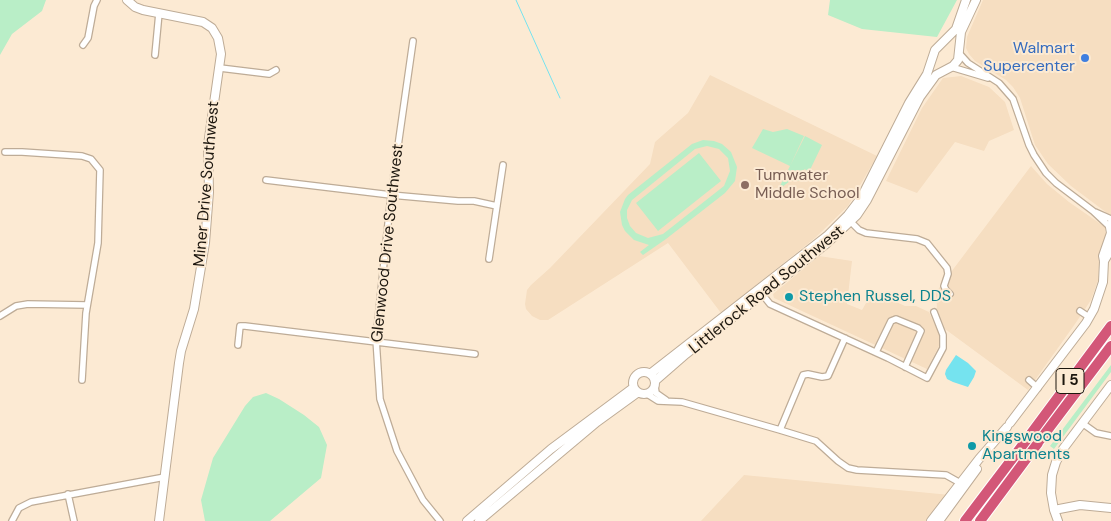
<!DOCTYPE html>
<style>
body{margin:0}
canvas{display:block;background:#fcead3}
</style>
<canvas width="1111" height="521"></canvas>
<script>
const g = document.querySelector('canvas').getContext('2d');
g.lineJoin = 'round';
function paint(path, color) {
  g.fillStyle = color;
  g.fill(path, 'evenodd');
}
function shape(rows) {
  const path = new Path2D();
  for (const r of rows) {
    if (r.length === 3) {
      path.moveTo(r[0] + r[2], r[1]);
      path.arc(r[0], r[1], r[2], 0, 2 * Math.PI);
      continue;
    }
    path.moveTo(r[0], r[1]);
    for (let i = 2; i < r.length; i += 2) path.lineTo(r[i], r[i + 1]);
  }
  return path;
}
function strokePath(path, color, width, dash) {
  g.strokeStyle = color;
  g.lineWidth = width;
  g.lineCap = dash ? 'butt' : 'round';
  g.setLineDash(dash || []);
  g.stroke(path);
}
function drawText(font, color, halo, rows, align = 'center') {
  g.font = font + ' "DM Sans",sans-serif';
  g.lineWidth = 4;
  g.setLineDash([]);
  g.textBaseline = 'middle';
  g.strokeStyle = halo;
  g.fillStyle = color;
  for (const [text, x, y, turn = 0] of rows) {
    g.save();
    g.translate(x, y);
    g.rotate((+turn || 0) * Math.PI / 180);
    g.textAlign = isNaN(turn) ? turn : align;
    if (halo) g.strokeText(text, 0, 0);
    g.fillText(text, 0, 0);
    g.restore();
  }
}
const built = shape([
 [983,0,1111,0,1111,216,1071,186,1048,164,1035,145,1020,98,1013,87,1006,80,975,61,969,54,966,48,967,37],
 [710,75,877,156,848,206,815,238,721,313,668,243,548,320,540,320,532,316,526,309,525,304,527,290,531,285,550,268,650,164,655,142,688,113],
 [961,76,989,87,1005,102,1014,130,989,141,984,151,955,142,917,193,886,181,922,108,943,78],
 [1031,166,1047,184,1069,202,1105,227,1106,235,1100,253,1098,280,1091,300,1075,324,1028,390,945,329,937,309,936,292],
 [819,256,852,261,847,304,862,310,873,291,905,306,916,306,929,312,940,336,939,346,927,369,774,298,773,294],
 [744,475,950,495,929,521,701,521]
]);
const green = shape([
 [0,0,46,0,42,11,12,34,0,55],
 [830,0,957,0,937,37,862,29,828,15],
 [763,129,773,132,787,129,804,136,790,166,752,148],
 [805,136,822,145,809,172,808,173,805,169,801,172,804,177,798,181,790,181,778,190],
 [703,140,714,141,722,144,731,152,737,167,735,181,725,193,666,239,643,255,640,252,649,245,634,240,625,231,622,225,620,212,625,199,628,195,692,144],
 [707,146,719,149,728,158,730,171,724,186,663,234,648,238,636,233,630,226,627,218,627,210,632,200,695,149],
 [699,153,721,181,658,231,636,203],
 [1111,365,1111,372,1054,449,1050,446],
 [266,393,279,399,304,415,319,427,327,445,321,478,270,521,205,521,201,500,213,458,245,406,253,397]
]);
const water = shape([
 [956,355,968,363,976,371,974,377,968,387,953,382,947,379,945,374,946,370]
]);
const stream = shape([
 [516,0,560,98]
]);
const street = shape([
 [413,41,391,195,376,339,380,399,397,451,423,500,440,521],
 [83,45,88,38,94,6,97,0],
 [959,53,968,63,999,83,1013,99,1029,145,1034,155,1046,173,1056,183,1093,211,1110,227],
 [155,55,159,13],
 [951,67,988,78],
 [220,68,269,74,276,70],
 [5,152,22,152,82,156,91,159,100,170,98,243,86,313,82,380],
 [266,180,391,195,458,201,474,201,497,206],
 [1095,212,1111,219],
 [851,222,859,230,866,233,917,239,927,243,947,268,948,274,944,286,946,290,950,294],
 [489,259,503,165],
 [762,294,770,304,888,358,927,378,943,348,943,335,934,312],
 [1080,311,1089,317],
 [0,316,16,306,28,304,87,305],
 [238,345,240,326,245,326,475,354],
 [876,352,891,321,896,319,918,328,921,331,905,367],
 [1029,380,1038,388],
 [655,386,656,393,666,400],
 [647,394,658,401,682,402,780,430,816,441,838,461,848,468,857,470,946,475,962,484],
 [1082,423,1096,433,1111,436],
 [780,430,803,375,808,374,822,377,828,376,845,338],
 [68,494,74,521],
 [12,521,19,508,31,502,165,477]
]);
const secondary = shape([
 [127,0,135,7,143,10,203,22,212,28,218,38,221,54,208,145,209,192,205,243,194,309,181,351,179,363,159,521],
 [1104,261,1111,249],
 [644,383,11],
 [650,374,827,236,848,215,861,198,909,103,927,74,935,50,956,29,966,0],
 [655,381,686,354,826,244,857,215,867,200,920,97,936,75,953,66,958,60,961,32,976,0],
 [1010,423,1086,323,1094,309,1103,282,1104,261,1103,256,1111,233,1110,227,1111,224],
 [1054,510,1080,505,1111,508],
 [467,521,551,449,633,388],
 [479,521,597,422,637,393],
 [931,521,979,459,1007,427],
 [939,521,977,469],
 [1058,521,1054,510,1051,493,1052,475,1056,462,1063,449,1111,385]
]);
const highway = shape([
 [1030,435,1111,326],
 [1040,440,1111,346],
 [965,521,1028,438],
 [980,521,1038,443]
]);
const markers = [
 [1085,58,5,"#3f7fe0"],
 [745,185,5,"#8d6e63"],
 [789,297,5,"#0f9aa8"],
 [972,446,5,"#0f9aa8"]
];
const shields = [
 [1070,381,28]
];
const shieldNames = [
 ["I 5",1070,381]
];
const shopNames = [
 ["Walmart",1075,49],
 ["Supercenter",1075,67]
];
const educationNames = [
 ["Tumwater",755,176],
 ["Middle School",755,194]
];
const streetNames = [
 ["Miner Drive Southwest",207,184,-85],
 ["Glenwood Drive Southwest",388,243,-84],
 ["Littlerock Road Southwest",767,290,-39]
];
const cultureNames = [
 ["Stephen Russel, DDS",799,297],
 ["Kingswood",982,437],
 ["Apartments",982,455]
];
paint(built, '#f6dec1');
paint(green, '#b9eec7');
paint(water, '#75e3ef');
strokePath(stream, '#75e3ef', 1);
strokePath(street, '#beac97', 8);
strokePath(secondary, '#beac97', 10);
strokePath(highway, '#fff', 12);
strokePath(street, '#fff', 5.5);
strokePath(secondary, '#fff', 8);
strokePath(highway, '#d35778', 10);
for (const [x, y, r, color] of markers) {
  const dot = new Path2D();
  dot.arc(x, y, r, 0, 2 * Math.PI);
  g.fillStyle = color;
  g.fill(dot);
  strokePath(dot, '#fcead3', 2);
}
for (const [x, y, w] of shields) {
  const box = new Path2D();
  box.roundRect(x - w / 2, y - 12.5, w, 25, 4);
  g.fillStyle = '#fcead3';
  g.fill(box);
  strokePath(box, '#1c160e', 1);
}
drawText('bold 15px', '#1c160e', null, shieldNames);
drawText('16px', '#366cbe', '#fcead3', shopNames, 'right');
drawText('16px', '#785e54', '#fcead3', educationNames, 'left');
drawText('16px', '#1c160e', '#fcead3', streetNames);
drawText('16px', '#0d838f', '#fcead3', cultureNames, 'left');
</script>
